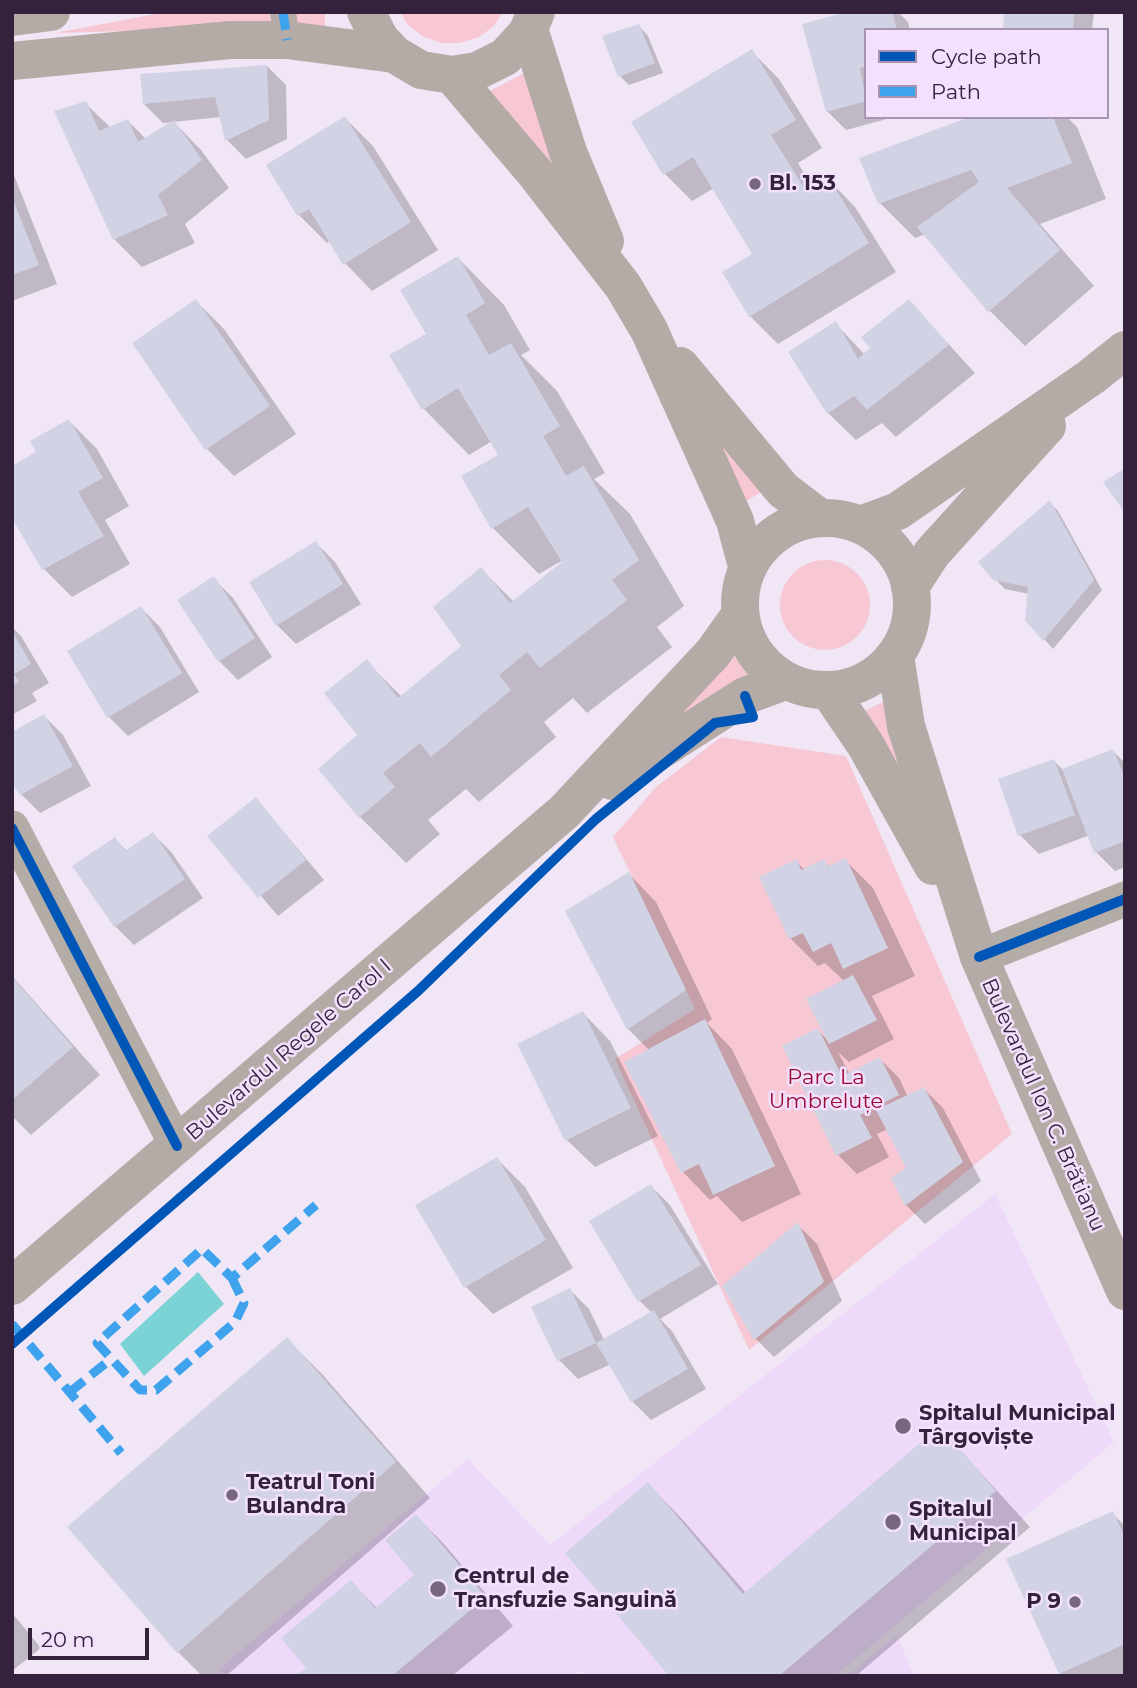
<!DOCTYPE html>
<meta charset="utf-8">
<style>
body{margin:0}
#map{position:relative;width:1137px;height:1688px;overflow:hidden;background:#f0e6f6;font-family:Montserrat,sans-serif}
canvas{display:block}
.frame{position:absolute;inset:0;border:14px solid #34223d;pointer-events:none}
.legend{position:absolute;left:864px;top:28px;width:245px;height:91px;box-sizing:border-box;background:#f2e0fc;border:2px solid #a694b0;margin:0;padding:9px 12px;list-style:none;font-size:21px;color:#34223d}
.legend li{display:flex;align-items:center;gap:14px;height:35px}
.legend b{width:35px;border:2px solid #a694b0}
.scale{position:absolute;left:28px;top:1628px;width:121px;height:32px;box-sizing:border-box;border:4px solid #34223d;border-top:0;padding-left:9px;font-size:21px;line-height:24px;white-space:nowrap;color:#34223d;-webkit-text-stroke:5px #f2e0fc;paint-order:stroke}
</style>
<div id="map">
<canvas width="1137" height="1688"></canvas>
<div class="frame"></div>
<ul class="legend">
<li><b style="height:9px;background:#0057b8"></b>Cycle path</li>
<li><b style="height:9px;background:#3ea2ec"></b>Path</li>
</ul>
<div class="scale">20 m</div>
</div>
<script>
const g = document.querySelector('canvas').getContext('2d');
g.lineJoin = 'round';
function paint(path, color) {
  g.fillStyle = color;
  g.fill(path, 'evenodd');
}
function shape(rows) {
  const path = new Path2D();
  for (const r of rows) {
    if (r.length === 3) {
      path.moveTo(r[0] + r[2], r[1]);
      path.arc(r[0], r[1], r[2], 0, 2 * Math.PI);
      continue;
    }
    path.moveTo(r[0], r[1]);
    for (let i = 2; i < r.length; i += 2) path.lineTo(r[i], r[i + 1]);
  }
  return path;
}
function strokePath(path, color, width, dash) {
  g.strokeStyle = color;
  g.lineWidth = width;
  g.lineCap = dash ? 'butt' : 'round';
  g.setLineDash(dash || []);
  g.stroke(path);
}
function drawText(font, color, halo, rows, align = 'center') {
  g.font = font + ' Montserrat,sans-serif';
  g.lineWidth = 5;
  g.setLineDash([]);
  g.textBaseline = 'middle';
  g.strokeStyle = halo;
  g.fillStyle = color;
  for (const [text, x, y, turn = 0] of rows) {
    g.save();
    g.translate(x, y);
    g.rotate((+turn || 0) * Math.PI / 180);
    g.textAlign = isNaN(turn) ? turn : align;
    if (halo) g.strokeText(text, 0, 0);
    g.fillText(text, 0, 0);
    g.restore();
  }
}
const built = shape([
 [995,1194,1114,1442,835,1676,586,1676,581,1671,572,1676,225,1676,219,1669,468,1459,550,1545],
 [897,1635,914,1676,847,1676]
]);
const green = shape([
 [166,12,325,12,325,26,55,33],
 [400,12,503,12,494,26,479,37,460,43,441,43,422,36,407,24],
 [524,73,592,231,484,94],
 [685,387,764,490,745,502],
 [825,605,45],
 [733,655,752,678,635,753],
 [883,702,935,852,862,712],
 [721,737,846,756,1012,1134,749,1350,615,1059,695,1009,613,837,656,787]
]);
const water = shape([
 [198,1272,224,1304,144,1376,120,1344]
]);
const shadow = shape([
 [853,12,898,12,908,22,910,30,866,30,866,117,887,119,846,130,827,111],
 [1006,12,1094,12,1092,30,1005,30],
 [639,26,648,36,663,73,629,85,620,76],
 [751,51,779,79,822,148,798,163,813,188,828,179,855,207,896,272,778,344,750,316,724,273,754,255,714,188,692,201,664,173],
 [267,66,286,85,287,139,246,159,227,140,221,117,163,123,144,104],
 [85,103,111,128,128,121,146,139,174,122,201,150,229,188,185,224,195,243,142,267,114,239],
 [974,117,1067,117,1077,127,1106,199,1040,224,1094,286,1025,346,990,311,926,234,915,238,880,203],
 [345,118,373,146,438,250,372,291,345,263,330,240,327,243,299,215],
 [12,170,57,284,12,301],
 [458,258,504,305,530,350,521,355,557,391,605,473,594,479,630,514,684,606,657,627,672,647,587,713,573,698,544,722,556,737,479,802,466,789,428,820,440,834,406,863,360,817,320,769,359,735,366,661,402,697,464,646,481,569,514,602,565,562,563,560,539,574,493,528,500,455,492,441,469,455,423,408,428,334],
 [196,301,224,329,296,434,234,476,206,448],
 [909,301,975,373,896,437,882,423,856,440,828,413,835,323,865,355],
 [69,421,97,449,129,506,105,520,130,564,72,597,44,569,12,514,39,453],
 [1049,502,1058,511,1102,590,1053,649,1027,620,1029,594,1005,589,995,579],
 [316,543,335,562,361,604,296,644,277,625],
 [214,579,233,598,272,657,238,680,219,661],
 [141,608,160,627,199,692,128,736,109,717],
 [12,627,21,636,49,683,32,693,37,701,12,715],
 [44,716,63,735,91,786,40,813,21,794,12,778],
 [1113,751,1125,763,1125,867,1115,871,1096,852,1090,835,1039,854,1020,835,1054,761,1063,770],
 [256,799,324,880,278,916,210,836],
 [153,834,172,853,203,898,134,945,115,926,115,839,127,851],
 [845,860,873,888,915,976,872,996,894,1039,849,1062,838,1052,850,1075,880,1059,899,1078,908,1097,924,1089,943,1108,981,1181,925,1224,906,1205,908,1169,888,1129,877,1134,889,1157,857,1174,838,1155,818,1030,828,1041,844,981,825,963,818,966,790,938,796,861,805,870,824,861,830,867],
 [629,874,656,902,712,1019,707,1023,732,1049,801,1194,742,1222,717,1196,710,1200,683,1172,627,1063,650,1051,628,1029,567,912],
 [12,976,100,1075,31,1135,12,1116],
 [583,1013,610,1041,658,1136,595,1167,567,1140],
 [497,1159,525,1187,573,1268,493,1314,466,1287],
 [651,1186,670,1205,718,1284,660,1319,672,1331,706,1389,651,1420,632,1401,611,1364,578,1379,559,1360,570,1290,589,1309,604,1340,652,1313,640,1301,592,1222],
 [798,1225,817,1244,842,1301,774,1357,755,1338],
 [287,1339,322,1374,430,1498,226,1676,202,1676,178,1652],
 [940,1428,1030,1527,856,1676,671,1676,648,1484,683,1520,746,1593],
 [1112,1513,1125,1526,1125,1676,1063,1676,1060,1673],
 [416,1516,444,1544,513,1626,452,1676,299,1676,308,1668,351,1582,377,1608,417,1575],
 [12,1613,41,1648,12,1671]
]);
const building = shape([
 [846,12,892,12,897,30,866,30,866,66,860,68,866,101,826,112,802,24],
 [1004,12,1074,12,1073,30,1003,30],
 [639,24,655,63,618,77,602,36],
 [752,49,796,120,771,135,806,191,828,177,869,243,749,317,722,272,752,254,693,157,663,175,631,122],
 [267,65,269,120,225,141,215,97,143,104,140,74],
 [86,101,99,131,128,119,138,142,174,120,202,160,158,195,168,215,113,240,54,111],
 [345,116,411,222,343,265,309,209,297,216,266,165],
 [969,117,1053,117,1072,163,1007,188,1060,250,988,312,917,227,979,182,971,170,878,204,859,158],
 [12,197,39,265,12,275],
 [458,256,485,303,466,315,489,355,511,343,560,426,543,436,566,476,584,466,639,560,612,580,627,600,540,668,527,652,499,675,511,690,431,757,420,743,383,773,395,787,359,818,318,769,357,735,324,693,367,659,398,698,461,646,433,607,481,567,510,603,562,562,528,507,491,529,461,476,498,455,458,388,422,410,389,355,426,334,400,290],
 [196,299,270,406,205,450,132,343],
 [909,299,949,345,867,410,854,396,827,414,788,352,836,321,858,359,870,348,861,337],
 [69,419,103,478,78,492,104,536,42,570,12,518,12,466,36,452,30,441],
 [1125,468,1125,513,1103,482],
 [1050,500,1094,580,1043,641,1025,620,1028,587,993,580,978,562],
 [316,541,343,584,276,626,249,582],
 [214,576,255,638,218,662,177,600],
 [141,606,182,673,107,718,67,651],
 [12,631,31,664,14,674,19,682,12,686],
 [44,714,73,766,20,795,12,782,12,732],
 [1113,749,1125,778,1125,841,1094,853,1062,769],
 [1054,759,1075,815,1018,836,998,779],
 [256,797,306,860,258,898,207,836],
 [153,832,185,879,114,927,72,866,115,837,125,851],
 [846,858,888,948,843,969,831,943,813,952,803,933,789,939,759,877,797,859,801,870,824,859,828,866],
 [629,872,686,990,627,1030,565,911],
 [853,975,877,1020,829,1044,806,999],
 [12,977,73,1047,12,1100],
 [583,1011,631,1108,565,1141,517,1044],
 [705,1019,775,1166,713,1195,699,1164,681,1173,624,1062],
 [818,1028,842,1076,880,1057,899,1095,860,1115,872,1138,836,1156,782,1046],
 [924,1087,963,1162,905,1206,891,1178,906,1168,876,1110],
 [497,1157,546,1240,464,1288,415,1205],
 [651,1184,701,1265,638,1302,589,1221],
 [798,1222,824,1282,754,1340,722,1286],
 [570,1288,596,1343,557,1361,531,1307],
 [654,1310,688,1369,631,1402,596,1343],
 [287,1337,396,1462,177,1653,67,1527],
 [940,1426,996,1491,779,1676,669,1676,565,1553,648,1482,743,1594],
 [1113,1511,1125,1538,1125,1644,1059,1674,1006,1559],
 [416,1514,486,1597,392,1676,296,1676,306,1668,281,1638,351,1580,375,1608,414,1575,385,1540]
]);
const pedestrian = shape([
 [283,12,287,40]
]);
const minor = shape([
 [12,828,177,1146],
 [979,957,1125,899]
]);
const secondary = shape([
 [366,12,380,39,394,54,421,70,452,75,477,71,505,57,527,33,536,12],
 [12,17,51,12],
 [529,29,568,152,605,241],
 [12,61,230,40,287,40,394,54],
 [452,75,536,174,623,286,649,330,735,521,747,566],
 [680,366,783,490,820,518],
 [826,604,86],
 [860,525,898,511,1091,377,1125,350],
 [910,587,932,553,1047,426],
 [895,656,906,726,979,957,1125,1291],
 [829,691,865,744,933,866],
 [612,781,745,696,785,681],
 [12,1286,564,812,713,653,740,615]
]);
const quiet = shape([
 [283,12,287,40],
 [232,1278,244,1303,235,1322,156,1390,140,1390,97,1343,202,1249,232,1278,316,1205],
 [12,1324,121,1453],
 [70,1392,112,1358]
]);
const cycleway = shape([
 [12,828,177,1146],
 [979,957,1125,899],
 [12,1344,418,991,596,819,715,723,753,717,745,696]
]);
const markers = [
 [755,184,7,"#76677e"],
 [903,1426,9,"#76677e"],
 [232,1495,7,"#76677e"],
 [893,1522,9,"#76677e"],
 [438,1589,9,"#76677e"],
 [1075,1602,7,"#76677e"]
];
const poiNames = [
 ["Bl. 153",769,184],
 ["Spitalul Municipal",919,1414],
 ["Târgoviște",919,1438],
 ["Teatrul Toni",246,1483],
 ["Bulandra",246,1507],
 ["Spitalul",909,1510],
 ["Municipal",909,1534],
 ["Centrul de",454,1577],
 ["Transfuzie Sanguină",454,1601],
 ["P 9",1061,1602,"right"]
];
const streetNames = [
 ["Bulevardul Regele Carol I",289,1050,-41],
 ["Bulevardul Ion C. Brătianu",1043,1105,66]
];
const parkNames = [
 ["Parc La",826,1078],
 ["Umbreluțe",826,1102]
];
paint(built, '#eed9fa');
paint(green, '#f7c8d3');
paint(water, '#7bd3d6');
paint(shadow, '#0003');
paint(building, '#d1d3e5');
strokePath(pedestrian, '#b4aca7', 26);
strokePath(minor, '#b4aca7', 35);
strokePath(secondary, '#b4aaa6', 38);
strokePath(quiet, '#3ea2ec', 9, [18, 9]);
strokePath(cycleway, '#0057b8', 10);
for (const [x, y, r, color] of markers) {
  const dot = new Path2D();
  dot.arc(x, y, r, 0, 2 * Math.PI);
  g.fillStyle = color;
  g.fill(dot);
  strokePath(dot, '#f2e0fc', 2.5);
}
drawText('bold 21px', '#34223d', '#f2e0fc', poiNames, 'left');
drawText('21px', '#34223d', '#f2e0fc', streetNames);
drawText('21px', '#980934', '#f2e0fc', parkNames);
</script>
